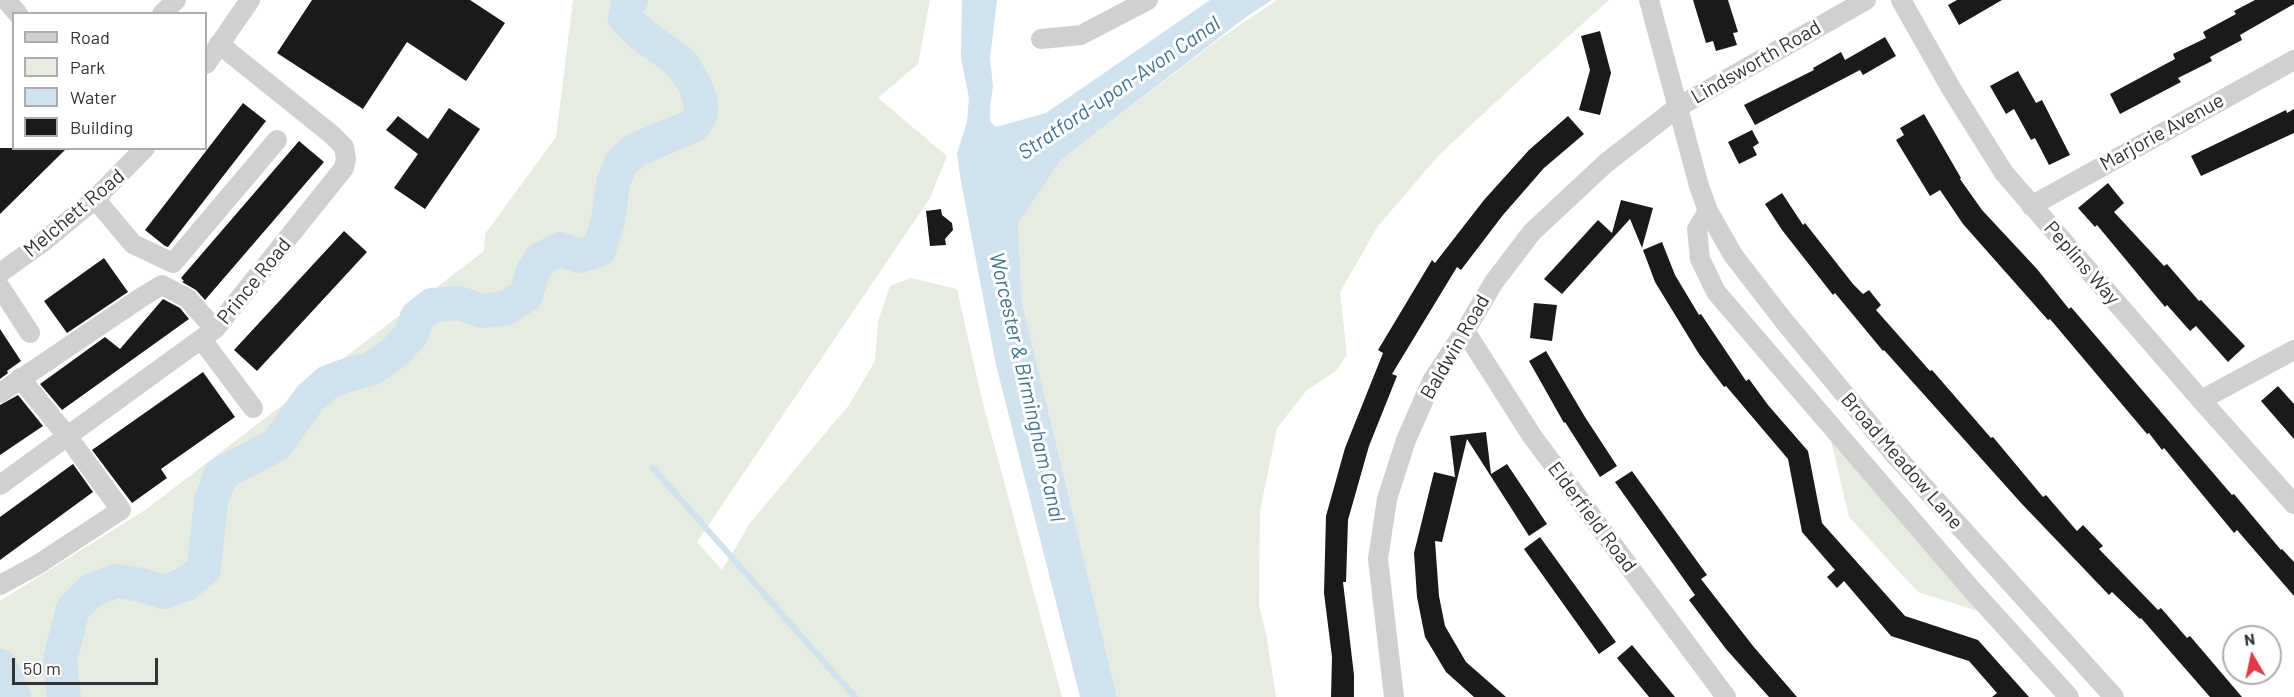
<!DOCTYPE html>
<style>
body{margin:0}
#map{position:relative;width:2294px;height:697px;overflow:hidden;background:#fff;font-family:Barlow,sans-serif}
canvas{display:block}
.legend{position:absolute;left:12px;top:12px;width:195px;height:138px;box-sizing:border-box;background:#fff;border:2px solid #adadad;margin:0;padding:8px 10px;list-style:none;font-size:18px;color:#333}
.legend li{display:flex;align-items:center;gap:12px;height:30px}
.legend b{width:30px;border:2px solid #adadad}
.north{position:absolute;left:2222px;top:625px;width:60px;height:60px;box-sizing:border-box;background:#fff;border:2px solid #adadad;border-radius:50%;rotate:351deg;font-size:16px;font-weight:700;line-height:24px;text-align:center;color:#333}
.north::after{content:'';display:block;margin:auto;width:21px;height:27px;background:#e63946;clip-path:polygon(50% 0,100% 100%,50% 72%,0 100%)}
.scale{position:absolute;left:12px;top:658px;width:146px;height:27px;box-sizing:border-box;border:3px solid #333;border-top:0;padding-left:8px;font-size:18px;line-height:21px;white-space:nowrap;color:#333;-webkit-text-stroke:4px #fff;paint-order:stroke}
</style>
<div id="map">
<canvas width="2294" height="697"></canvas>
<ul class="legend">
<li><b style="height:8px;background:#d0d0d0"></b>Road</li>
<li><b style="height:16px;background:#e6ecdf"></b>Park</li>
<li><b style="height:16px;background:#cfe2ee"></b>Water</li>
<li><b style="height:16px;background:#1a1a1a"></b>Building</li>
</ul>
<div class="north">N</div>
<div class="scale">50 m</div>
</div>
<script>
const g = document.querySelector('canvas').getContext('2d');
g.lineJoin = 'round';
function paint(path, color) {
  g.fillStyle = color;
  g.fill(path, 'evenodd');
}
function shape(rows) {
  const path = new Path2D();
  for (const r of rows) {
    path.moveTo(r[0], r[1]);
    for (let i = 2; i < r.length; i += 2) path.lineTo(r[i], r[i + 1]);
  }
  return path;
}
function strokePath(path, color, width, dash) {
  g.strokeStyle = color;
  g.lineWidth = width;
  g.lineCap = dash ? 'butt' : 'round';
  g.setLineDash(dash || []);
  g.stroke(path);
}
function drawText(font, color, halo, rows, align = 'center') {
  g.font = font + ' Barlow,sans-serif';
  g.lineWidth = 6;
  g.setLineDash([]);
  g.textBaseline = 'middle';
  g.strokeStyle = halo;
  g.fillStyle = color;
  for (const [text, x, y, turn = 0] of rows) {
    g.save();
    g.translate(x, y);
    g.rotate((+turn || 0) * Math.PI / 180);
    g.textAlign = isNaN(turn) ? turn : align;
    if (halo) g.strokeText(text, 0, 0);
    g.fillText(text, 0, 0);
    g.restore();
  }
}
const green = shape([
 [573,0,930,0,918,64,878,98,947,156,930,198,697,542,722,570,750,523,849,405,875,361,878,321,890,286,911,278,957,289,981,396,1062,697,0,697,0,601,145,510,484,251,485,234,556,137],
 [1277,0,1609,0,1513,86,1439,155,1378,226,1340,292,1347,355,1336,371,1307,390,1277,428,1260,511,1259,606,1266,633,1276,697,1117,697,1022,302,1018,224,1061,160,1215,42],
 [1831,441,1978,611,1918,592,1849,517]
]);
const water = shape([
 [962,0,997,0,990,58,993,86,990,107,990,121,996,127,1046,113,1210,0,1272,0,1246,17,1061,160,1018,224,1022,302,1117,697,1080,697,996,365,960,176,957,153,967,122,969,98,961,58]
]);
const stream = shape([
 [653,468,855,697]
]);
const river = shape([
 [0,666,14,697],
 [64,697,60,660,73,609,92,590,116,581,142,585,164,592,186,584,204,569,211,501,221,474,276,445,310,398,328,382,350,374,371,369,394,353,411,335,417,317,432,305,459,303,482,311,507,308,526,295,533,271,541,259,560,249,579,256,599,250,608,220,613,183,621,163,635,150,693,126,701,114,701,102,694,83,681,63,640,33,625,18,628,3,631,0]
]);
const building = shape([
 [312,0,470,0,505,23,466,81,407,42,363,109,277,53],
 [1693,0,1728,0,1738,32,1733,33,1737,45,1716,51,1713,41,1706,43],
 [1957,0,2002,0,1959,25,1948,5],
 [2255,0,2294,0,2294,4,2240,35,2242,40,2210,57,2212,61,2178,78,2181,82,2120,114,2110,94,2175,59,2173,54,2206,38,2203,32,2236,14,2234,11],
 [1600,31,1611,73,1600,115,1579,110,1590,70,1581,36],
 [1885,37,1896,56,1863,75,1860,70,1755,125,1744,105,1814,70,1813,68,1841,52,1845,60],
 [2018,71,2036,103,2042,100,2070,155,2049,165,2035,138,2031,140,2014,109,2006,114,1990,86],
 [243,103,266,121,168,247,165,246,145,230],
 [449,108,480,129,425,209,394,188,418,154,386,130,398,116,428,139],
 [2294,109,2294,133,2201,176,2191,156,2286,110,2287,113],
 [1924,114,1961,178,1960,179,1982,210,2037,269,2069,309,2071,307,2232,495,2234,494,2281,550,2282,549,2294,562,2294,596,2237,530,2234,533,2164,448,2162,450,2149,433,2147,434,2050,319,2048,320,1963,224,1940,190,1930,196,1896,140,1904,135,1900,128],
 [1568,116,1584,134,1544,168,1503,215,1461,270,1457,267,1392,374,1397,376,1369,446,1348,520,1346,582,1343,582,1354,675,1354,697,1331,697,1332,657,1324,593,1326,516,1345,448,1383,353,1378,350,1432,260,1435,263,1484,200,1529,150],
 [1752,130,1759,143,1753,147,1757,155,1739,164,1728,142],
 [299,141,324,162,205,300,196,290,182,282,184,281,181,278],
 [0,148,67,148,0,214],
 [2108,183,2124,203,2114,212,2164,266,2167,264,2199,301,2201,300,2245,346,2228,362,2196,326,2190,331,2167,305,2165,307,2097,225,2095,227,2078,208],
 [1782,193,1803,225,1805,223,1853,284,1863,294,1869,290,1881,305,1876,310,1930,371,1932,370,1991,438,1993,437,2043,497,2046,495,2077,531,2083,525,2103,546,2099,549,2158,610,2161,608,2187,638,2190,636,2242,697,2210,697,2141,618,2140,619,2112,592,2109,595,2021,503,1884,350,1883,351,1835,293,1833,295,1782,230,1765,204],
 [1621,200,1653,208,1642,248,1630,219,1562,294,1544,279,1598,220,1612,233],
 [941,209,942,215,952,223,953,230,945,239,946,245,930,246,926,211],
 [344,231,367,252,257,371,234,350],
 [1662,242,1675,275,1699,315,1701,314,1746,381,1749,379,1768,405,1808,451,1822,523,1905,616,1978,640,2029,697,1992,697,1997,693,1969,661,1891,636,1844,581,1837,588,1827,577,1835,570,1802,532,1788,459,1726,386,1724,387,1699,354,1655,282,1643,250],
 [104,258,128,292,67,333,44,301],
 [163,299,180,308,189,319,62,410,40,384,105,337,120,349],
 [1534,303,1557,305,1552,341,1530,338],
 [0,329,21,361,7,371,8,373,0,379],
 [1546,351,1585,417,1617,466,1600,477,1565,422,1564,423,1529,361],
 [203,372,235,417,161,469,167,478,132,503,92,450],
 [2278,386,2294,404,2294,439,2261,401],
 [18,395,43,426,0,455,0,405],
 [1486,432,1491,474,1507,464,1547,524,1529,536,1467,439,1442,542,1435,541,1439,596,1445,626,1466,662,1506,697,1474,697,1446,672,1425,637,1417,597,1414,553,1434,472,1455,477,1450,436],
 [73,464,93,492,0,560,0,517],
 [1632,471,1707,575,1701,579,1753,646,1797,697,1769,697,1726,649,1689,600,1695,595,1615,482],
 [1540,537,1616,642,1599,654,1524,549],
 [1632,645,1675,697,1649,697,1617,658]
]);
const minor = shape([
 [6,0,18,14],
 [1649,0,1699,186,1708,211,1733,255,1784,321,1895,455,2114,697],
 [1901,0,1952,90,2004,173,2201,400,2294,504],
 [162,14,176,0],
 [1041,39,1081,35,1148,0],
 [206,64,250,0],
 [95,199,133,244,173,263,277,140],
 [2031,206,2294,60],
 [1708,211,1697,229,1700,259,1716,292,1972,590,2069,697],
 [0,273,43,242,95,199,145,148],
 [0,287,30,333],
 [1465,331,1532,436,1726,697],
 [202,340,253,408],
 [0,393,142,297,162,285,187,298,215,329],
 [2201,400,2294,350],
 [0,485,215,329,344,168,346,159,344,147,331,134,219,44],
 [0,585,37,565,121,510,68,437,20,378],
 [1394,697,1378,559,1387,499,1406,440,1432,381,1465,331,1494,282,1532,232,1606,163,1678,107,1866,0]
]);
const streetNames = [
 ["Lindsworth Road",1756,62,-30],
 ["Marjorie Avenue",2162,132,-29],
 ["Melchett Road",74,213,-40],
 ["Peplins Way",2082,263,49],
 ["Prince Road",254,281,-51],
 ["Baldwin Road",1455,347,-60],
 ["Broad Meadow Lane",1902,461,49],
 ["Elderfield Road",1592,517,53]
];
const waterNames = [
 ["Stratford-upon-Avon Canal",1119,88,-34],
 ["Worcester & Birmingham Canal",1027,387,77]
];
paint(green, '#e6ecdf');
paint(water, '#cfe2ee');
strokePath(stream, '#cfe2ee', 6);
strokePath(river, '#cfe2ee', 34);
paint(building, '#1a1a1a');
strokePath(minor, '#d0d0d0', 20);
drawText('20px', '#333', '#fff', streetNames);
drawText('italic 21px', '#3f7597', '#fff', waterNames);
</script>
